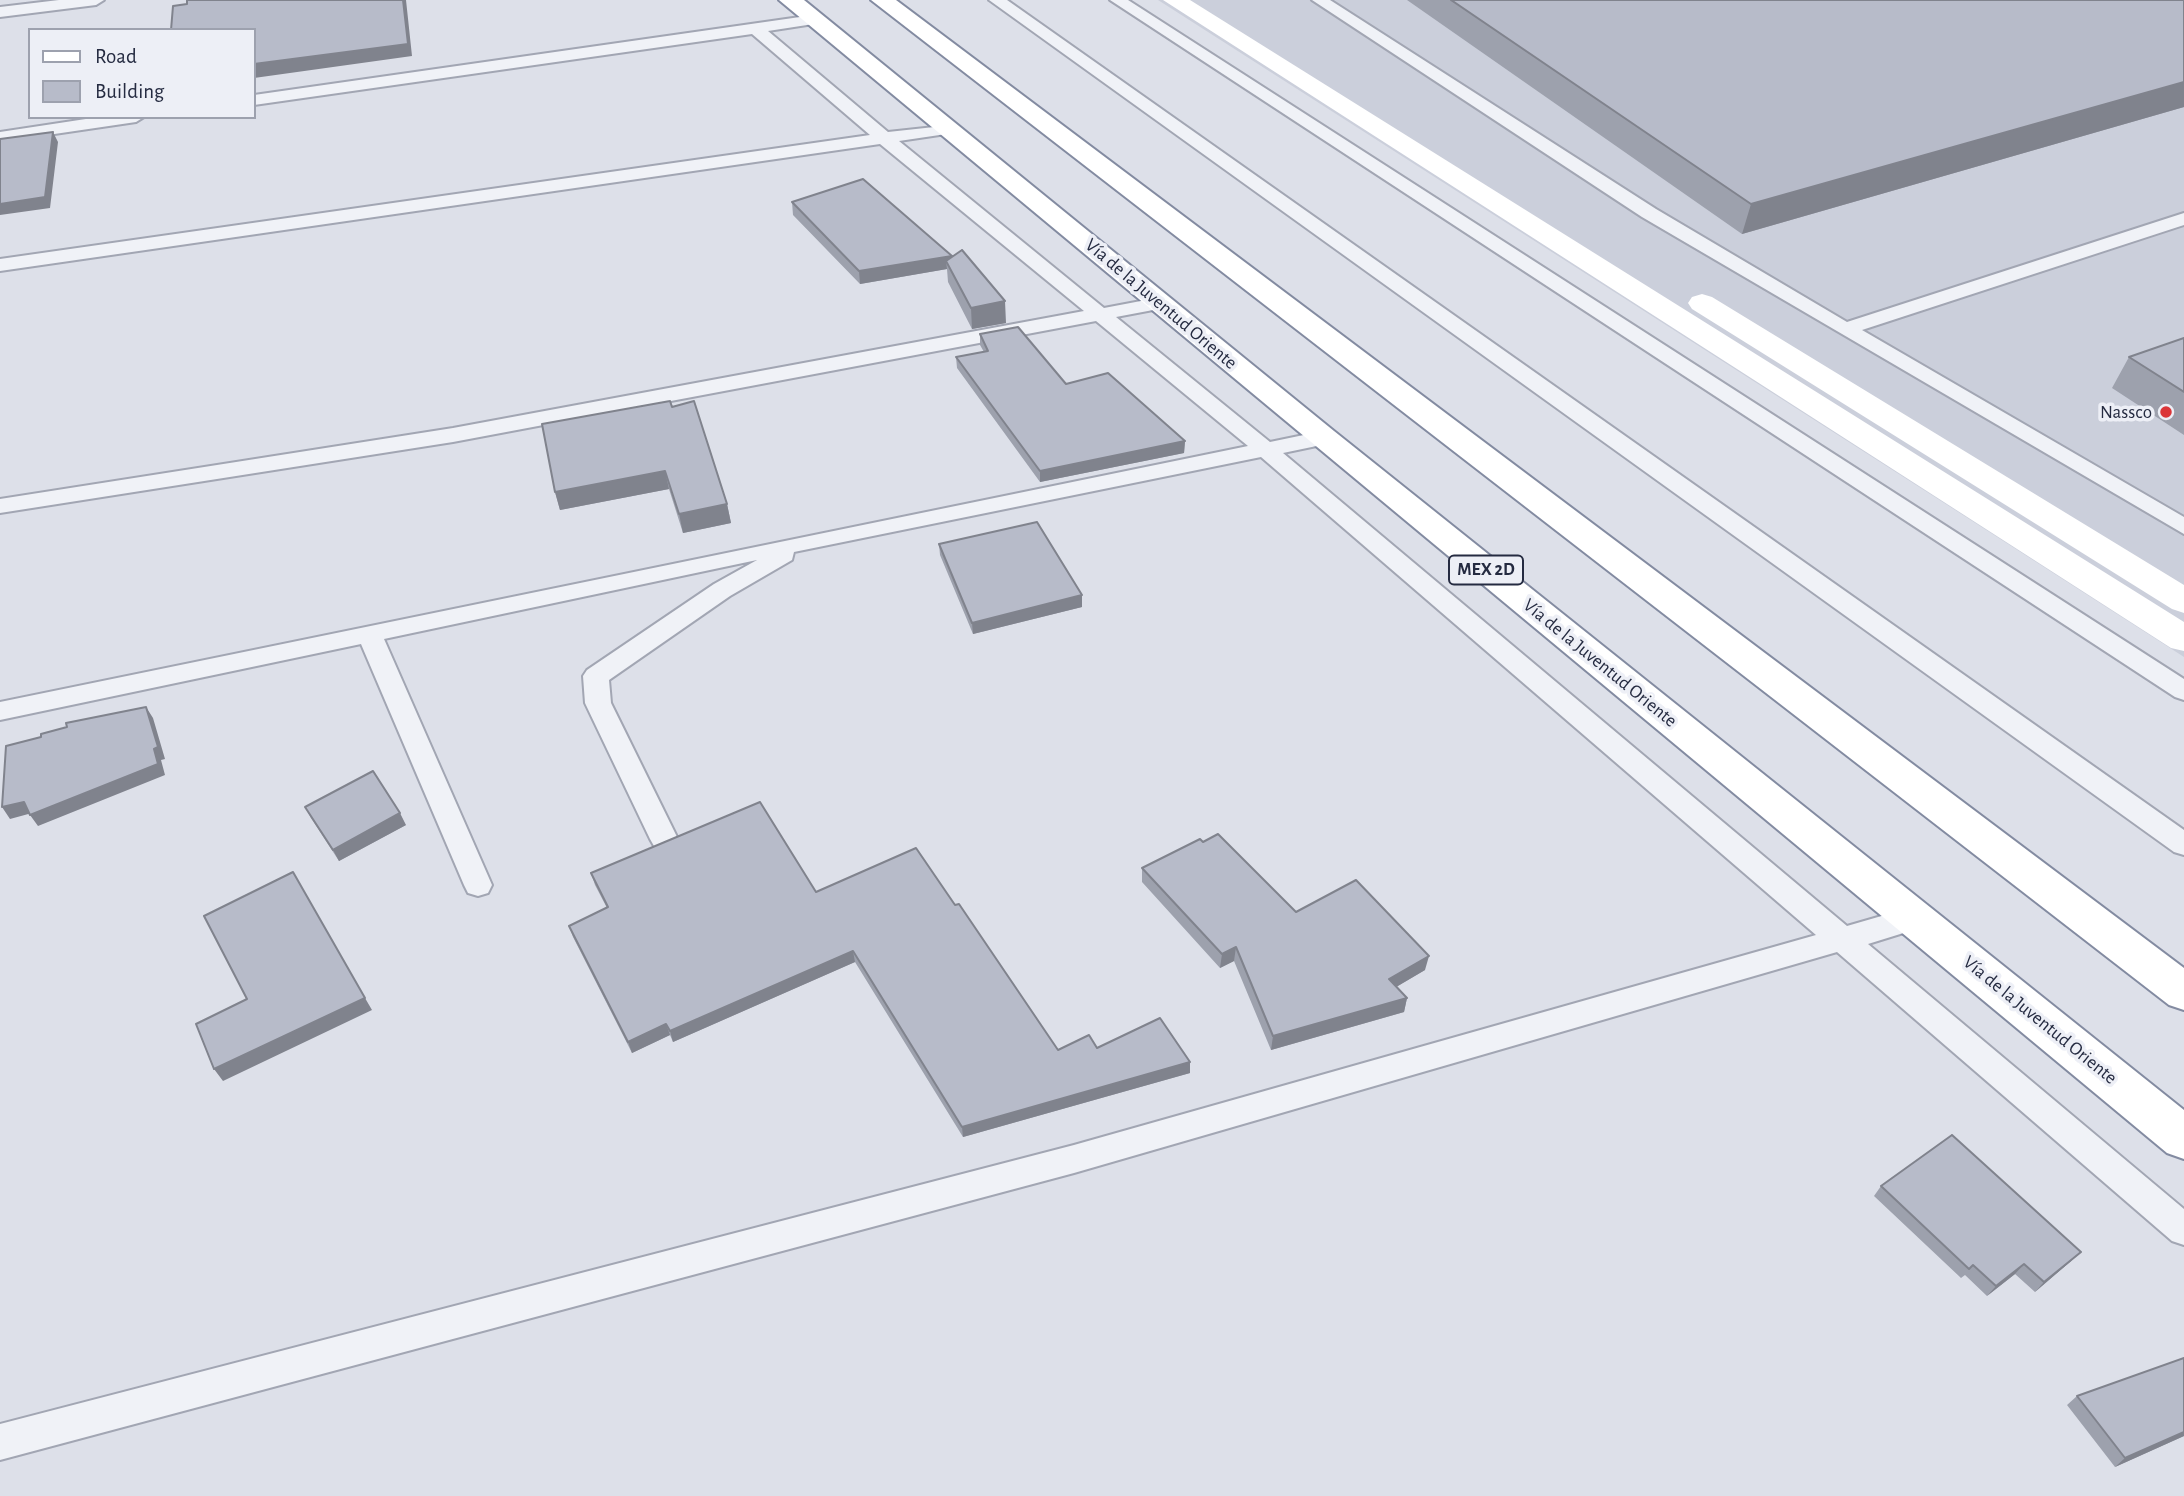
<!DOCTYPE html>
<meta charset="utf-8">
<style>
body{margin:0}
#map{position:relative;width:2184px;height:1496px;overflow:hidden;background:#dde0e9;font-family:"Alegreya Sans",sans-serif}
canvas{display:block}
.legend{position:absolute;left:28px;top:28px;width:228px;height:91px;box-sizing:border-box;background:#edeff6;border:2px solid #9da1ae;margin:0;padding:9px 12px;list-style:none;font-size:21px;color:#252b41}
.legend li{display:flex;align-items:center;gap:14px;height:35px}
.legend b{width:35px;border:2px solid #9da1ae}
</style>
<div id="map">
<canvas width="2184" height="1496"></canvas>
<ul class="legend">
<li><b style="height:9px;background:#fff"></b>Road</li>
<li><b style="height:19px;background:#b7bbc9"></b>Building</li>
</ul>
</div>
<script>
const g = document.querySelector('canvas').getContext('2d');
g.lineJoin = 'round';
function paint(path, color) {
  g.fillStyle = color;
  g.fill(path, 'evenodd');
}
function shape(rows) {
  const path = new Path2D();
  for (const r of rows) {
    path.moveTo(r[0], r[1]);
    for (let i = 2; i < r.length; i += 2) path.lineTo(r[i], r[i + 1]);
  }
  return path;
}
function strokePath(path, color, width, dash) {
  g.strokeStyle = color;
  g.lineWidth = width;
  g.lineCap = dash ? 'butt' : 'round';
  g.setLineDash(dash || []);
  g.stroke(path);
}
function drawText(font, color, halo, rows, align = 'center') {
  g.font = font + ' "Alegreya Sans",sans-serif';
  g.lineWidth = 7;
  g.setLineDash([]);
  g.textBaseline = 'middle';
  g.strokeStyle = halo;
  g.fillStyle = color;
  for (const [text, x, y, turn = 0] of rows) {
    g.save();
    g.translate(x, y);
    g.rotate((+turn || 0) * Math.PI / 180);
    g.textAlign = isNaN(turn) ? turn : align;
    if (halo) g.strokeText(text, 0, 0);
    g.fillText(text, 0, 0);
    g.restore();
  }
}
const built = shape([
 [1158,0,2184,0,2184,657,1952,508]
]);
const lane = shape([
 [59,0,104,0,96,5,0,17,0,7,59,0],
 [989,0,1007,0,2184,830,2184,855,2174,852,989,0],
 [1110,0,1128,0,2184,679,2184,700,2175,697,1110,0],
 [1312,0,1330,0,1656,209,1847,322,2184,213,2184,225,1862,330,2184,517,2184,534,1642,217,1312,0],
 [814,15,820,17,820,23,768,31,888,132,953,125,956,129,953,133,899,141,1104,308,1162,297,1169,299,1172,303,1169,307,1116,317,1270,442,1323,431,1331,433,1334,438,1331,443,1283,453,1847,926,1916,906,1926,910,1930,918,1926,926,1868,944,2184,1209,2184,1245,2172,1241,1837,952,1074,1173,0,1460,0,1424,1074,1145,1816,935,1261,457,794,552,792,560,730,596,609,680,611,703,678,839,674,846,664,850,654,846,650,839,585,703,583,676,587,670,714,584,757,560,384,639,492,885,488,893,478,896,468,893,464,885,361,644,0,720,0,702,1248,446,1096,321,453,442,0,513,0,499,453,428,1084,311,880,144,0,271,0,259,870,135,752,34,254,105,254,95,814,15],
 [99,117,144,117,136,122,0,142,0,132,99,117]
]);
const secondary = shape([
 [1163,0,1190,0,2184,622,2184,651,2171,648,1163,0],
 [1702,294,1712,297,2184,585,2184,613,2172,609,1692,309,1688,303,1692,297,1702,294]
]);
const highway = shape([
 [779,0,804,0,1334,431,2184,1110,2184,1159,2167,1153,779,0],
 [871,0,896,0,2184,968,2184,1010,2169,1005,871,0]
]);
const wall = shape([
 [1407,0,2184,0,2184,107,1742,234],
 [792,202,952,256,952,257,1006,323,972,329,948,282,947,269,860,284,793,215],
 [980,334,1066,384,1185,441,1184,453,1040,482,957,368,956,357,984,352,980,345],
 [2184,338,2184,435,2112,388,2129,357],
 [672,407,727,504,731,523,683,533,669,489,560,510,555,492],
 [939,544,1082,607,973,634,940,555],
 [305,807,406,825,339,861,311,818],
 [1142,868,1296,912,1425,970,1396,987,1407,998,1404,1012,1271,1050,1234,961,1220,968,1142,882],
 [591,873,816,892,955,905,1058,1050,1097,1048,1190,1062,1190,1073,963,1137,855,962,673,1042,670,1035,632,1053,573,937,569,926,607,908,595,885],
 [1881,1186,2071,1261,2035,1292,2015,1274,1987,1296,1965,1275,1961,1278,1874,1196],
 [2077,1396,2184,1436,2115,1467,2067,1405]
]);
const shadedWall = shape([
 [403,0,406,0,412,56,254,78,254,64],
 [2184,82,2184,107,1742,234,1751,204],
 [53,132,58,142,50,208,0,215,0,204],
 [952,256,953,268,946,261,947,269,860,284,859,271],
 [1005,301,1006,323,972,329,971,308],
 [1185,441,1184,453,1040,482,1040,471],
 [665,471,669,489,560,510,555,492],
 [727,504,731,523,683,533,679,514],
 [1082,595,1082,607,973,634,972,623],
 [146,707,153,718,165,759,161,760,165,775,38,826,30,815,154,749],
 [24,802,32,813,10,819,2,807],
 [400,813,406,825,339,861,333,850],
 [1236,947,1234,961,1220,968,1222,954],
 [853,951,855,962,673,1042,670,1031],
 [1429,956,1425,970,1386,993,1389,979],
 [365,998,372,1010,223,1081,214,1069],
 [1407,998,1404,1012,1271,1050,1273,1036],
 [666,1024,670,1035,632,1053,628,1042],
 [1190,1062,1190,1073,963,1137,962,1127],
 [2081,1252,2071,1261,2035,1292,2044,1282],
 [2024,1264,2015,1274,1987,1296,1996,1286],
 [2184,1432,2184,1436,2115,1467,2125,1458]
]);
const building = shape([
 [187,0,403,0,408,44,254,64,254,30,171,30,173,6,187,4,187,0],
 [1451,0,2184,0,2184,82,1751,204,1451,0],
 [53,132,45,197,0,204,0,139,53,132],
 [863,179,952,256,859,271,792,202,863,179],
 [962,250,1005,301,971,308,946,261,962,250],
 [1018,327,1066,384,1108,373,1185,441,1040,471,956,357,988,351,980,334,1018,327],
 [2184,338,2184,392,2129,357,2184,338],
 [670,401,672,407,694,401,727,504,679,514,665,471,555,492,542,424,670,401],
 [1037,522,1082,595,972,623,939,544,1037,522],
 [146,707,158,747,154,749,158,764,30,815,24,802,2,807,6,746,41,737,41,734,67,727,66,723,146,707],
 [373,771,400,813,333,850,305,807,373,771],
 [760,802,816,892,916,848,955,905,959,904,1058,1050,1089,1035,1097,1048,1160,1018,1190,1062,962,1127,853,951,670,1031,666,1024,628,1042,569,926,608,907,591,873,760,802],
 [1218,834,1296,912,1356,880,1429,956,1389,979,1407,998,1273,1036,1236,947,1222,954,1142,868,1200,839,1203,842,1218,834],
 [293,872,365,998,214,1069,196,1024,247,999,204,916,293,872],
 [1952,1135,2081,1252,2044,1282,2024,1264,1996,1286,1973,1265,1969,1269,1881,1186,1952,1135],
 [2184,1358,2184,1432,2125,1458,2077,1396,2184,1358]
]);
const markers = [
 [2166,412,7,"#db3538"]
];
const shields = [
 [1486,570,74]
];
const shieldNames = [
 ["MEX 2D",1486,570]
];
const streetNames = [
 ["Vía de la Juventud Oriente",1161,304,40],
 ["Vía de la Juventud Oriente",1600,663,39],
 ["Vía de la Juventud Oriente",2040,1020,39]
];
const poiNames = [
 ["Nassco",2152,412]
];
paint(built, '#cbcfdb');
strokePath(lane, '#a2a6b3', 4);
strokePath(highway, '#838ba1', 4);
paint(lane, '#f0f2f7');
paint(secondary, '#fff');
paint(highway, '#fff');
paint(wall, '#9da1ad');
paint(shadedWall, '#80838d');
paint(building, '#b7bbc9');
strokePath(building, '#80838d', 2);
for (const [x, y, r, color] of markers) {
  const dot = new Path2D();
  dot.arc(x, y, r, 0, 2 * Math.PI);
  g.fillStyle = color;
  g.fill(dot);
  strokePath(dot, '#edeff6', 2.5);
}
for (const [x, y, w] of shields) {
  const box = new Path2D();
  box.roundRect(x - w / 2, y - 14.5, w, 29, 5);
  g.fillStyle = '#edeff6';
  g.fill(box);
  strokePath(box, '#252b41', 2);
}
drawText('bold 18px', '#252b41', null, shieldNames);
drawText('19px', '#252b41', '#edeff6', streetNames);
drawText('19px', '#252b41', '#edeff6', poiNames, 'right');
</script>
